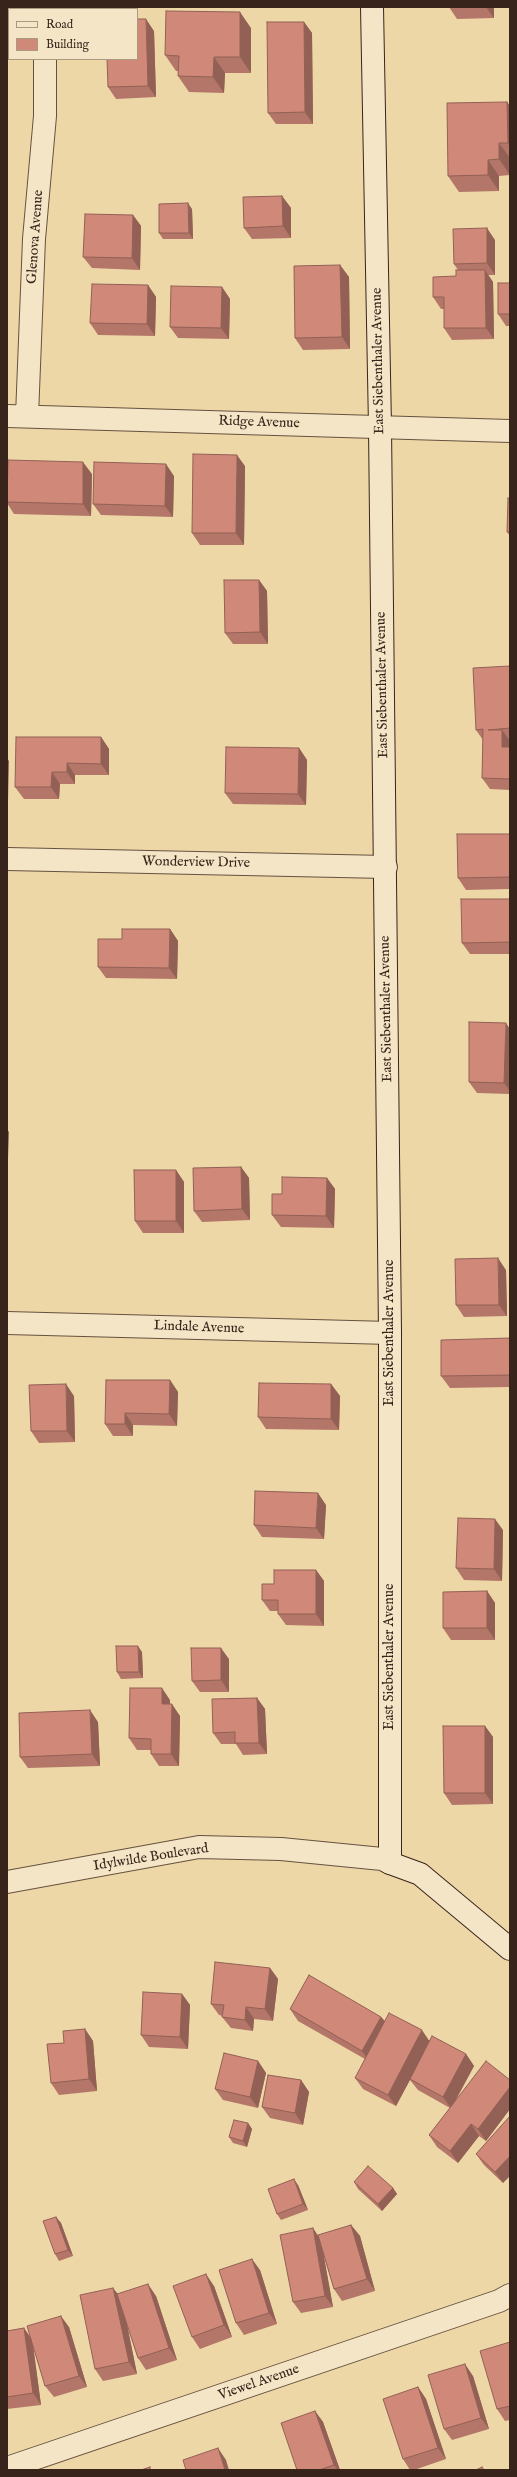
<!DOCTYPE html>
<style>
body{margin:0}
#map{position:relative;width:517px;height:2477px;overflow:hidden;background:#eed7a7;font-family:"IM FELL English",serif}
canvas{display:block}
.frame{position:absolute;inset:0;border:8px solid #39241c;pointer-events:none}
.legend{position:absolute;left:8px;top:8px;width:130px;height:52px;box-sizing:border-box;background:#f4e5c6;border:1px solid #a99882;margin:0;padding:5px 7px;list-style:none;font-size:12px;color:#39241c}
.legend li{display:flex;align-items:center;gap:8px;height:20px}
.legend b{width:20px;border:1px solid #a99882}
</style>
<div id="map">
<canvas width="517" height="2477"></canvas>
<div class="frame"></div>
<ul class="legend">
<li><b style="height:5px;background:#f4e5c6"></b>Road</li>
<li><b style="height:11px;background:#d08979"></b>Building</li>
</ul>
</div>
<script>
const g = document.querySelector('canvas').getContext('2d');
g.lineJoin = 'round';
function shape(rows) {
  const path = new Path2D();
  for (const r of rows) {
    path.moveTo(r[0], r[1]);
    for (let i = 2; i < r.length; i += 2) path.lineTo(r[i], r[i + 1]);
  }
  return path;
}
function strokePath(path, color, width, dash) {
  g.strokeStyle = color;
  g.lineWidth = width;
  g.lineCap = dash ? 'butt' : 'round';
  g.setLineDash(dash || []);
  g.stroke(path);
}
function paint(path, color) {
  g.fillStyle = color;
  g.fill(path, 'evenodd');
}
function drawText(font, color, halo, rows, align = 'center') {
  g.font = font + ' "IM FELL English",serif';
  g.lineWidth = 4;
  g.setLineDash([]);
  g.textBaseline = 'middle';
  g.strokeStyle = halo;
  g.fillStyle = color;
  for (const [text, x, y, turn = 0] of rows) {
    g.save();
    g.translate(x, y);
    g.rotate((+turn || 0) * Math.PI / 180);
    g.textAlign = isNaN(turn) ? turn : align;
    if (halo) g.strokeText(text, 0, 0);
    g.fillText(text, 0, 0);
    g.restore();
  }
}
const minor = shape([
 [44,7,44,9],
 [7,416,510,431],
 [27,416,34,239,45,116,45,59],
 [7,859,386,867],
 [7,1323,390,1333],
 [7,1882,199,1847,281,1849,382,1859,390,1863],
 [7,2468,499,2301,510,2295]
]);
const secondary = shape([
 [372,7,380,427,390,1333,390,1863,420,1874,510,1949]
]);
const wall = shape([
 [449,7,494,7,494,18,457,19],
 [304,22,312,33,313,124,276,124,268,113],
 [251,28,251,73,225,73,224,93,189,92,178,76,178,71,176,71,165,55],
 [154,31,156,97,116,99,108,87],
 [507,102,510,106,510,175,499,176,499,191,459,192,448,176],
 [282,196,291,208,291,238,252,239,244,228],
 [192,209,193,239,163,239,159,233],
 [133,215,141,226,140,270,92,268,83,257],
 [495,240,495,275,488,275,493,282,494,339,452,340,444,328,444,309,441,309,433,297,456,276,458,270,454,264],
 [340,265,349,277,350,349,303,350,295,338],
 [510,283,510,326,506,326,498,314],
 [148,285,156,297,155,336,98,335,90,323],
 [222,287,230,299,229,339,178,338,170,327],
 [245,466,244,545,200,545,192,533],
 [92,474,91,516,14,514,7,503,7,484],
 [174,476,173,517,101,515,93,504],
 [510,499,510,536,507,532],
 [259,580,267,591,268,644,233,644,225,633],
 [510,666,510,790,490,789,482,778,483,740,476,730],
 [101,737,109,749,109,775,75,775,75,784,60,784,59,799,24,799,15,787],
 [299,748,307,760,306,805,233,804,225,793],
 [510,834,510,889,466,890,458,878],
 [510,899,510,954,470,954,462,943],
 [170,929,178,941,177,979,106,978,98,967,122,939],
 [510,1029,510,1094,477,1093,469,1082],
 [241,1167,249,1178,250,1220,202,1222,194,1211],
 [176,1170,184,1182,184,1233,143,1233,135,1221],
 [327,1178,335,1189,334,1228,281,1227,272,1215],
 [506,1270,507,1316,464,1317,456,1305],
 [510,1338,510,1387,450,1388,441,1376],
 [170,1380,178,1392,177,1426,133,1425,133,1436,113,1436,105,1424],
 [331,1384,340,1396,339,1430,266,1429,258,1417],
 [74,1396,75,1442,39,1443,31,1431],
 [326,1505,324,1539,262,1537,254,1525],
 [503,1530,502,1581,464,1580,456,1568],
 [316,1570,324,1581,324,1626,286,1625,278,1614,278,1611,270,1611,262,1600,274,1584],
 [487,1591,495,1603,495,1640,451,1640,443,1628],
 [142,1652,143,1678,121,1679,117,1672],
 [229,1659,229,1692,200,1692,192,1681],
 [257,1698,265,1709,267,1754,243,1755,236,1744,221,1744,213,1733],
 [170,1700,170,1704,180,1716,179,1766,159,1766,151,1754,151,1750,137,1750,129,1738],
 [98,1722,100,1766,28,1768,20,1757],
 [485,1726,493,1737,493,1804,452,1805,444,1793],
 [270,1968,278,1979,273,2021,254,2019,253,2031,231,2028,222,2017,223,2016,219,2015,211,2004],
 [182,1994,190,2005,188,2049,149,2047,141,2035],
 [290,2009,381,2017,385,2021,430,2041,466,2054,474,2066,455,2102,510,2080,510,2109,486,2141,479,2136,458,2163,437,2147,429,2135,450,2108,418,2090,410,2080,396,2106,363,2089,355,2078,365,2059,298,2021],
 [85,2029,93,2041,97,2091,59,2095,51,2083,64,2043],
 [258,2061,266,2073,258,2108,223,2100,215,2089],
 [301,2080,309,2092,303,2125,270,2118,262,2107],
 [510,2116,503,2183,484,2165,476,2154],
 [248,2123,252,2129,247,2147,233,2143,229,2137],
 [354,2182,393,2188,397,2194,382,2211,358,2189],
 [298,2185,308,2210,281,2220,277,2214],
 [56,2217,61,2223,73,2256,59,2261,55,2254],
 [351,2225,360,2236,375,2291,342,2301,334,2289,323,2253,333,2307,301,2313,293,2302,319,2237],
 [260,2270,277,2324,244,2335,236,2323],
 [214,2286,232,2337,200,2349,192,2337],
 [118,2294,156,2296,177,2360,146,2370,138,2358,126,2321,137,2374,103,2381,95,2369],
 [69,2327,87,2387,54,2397,45,2386,33,2343,41,2405,7,2409,7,2331,24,2328,31,2338],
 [510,2342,510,2420,505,2421,497,2409],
 [473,2376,489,2429,452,2440,444,2429],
 [418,2387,426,2399,446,2459,414,2470,410,2470,403,2459],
 [315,2411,323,2422,340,2470,297,2470]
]);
const shadedWall = shape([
 [486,7,494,7,494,18],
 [240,12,251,28,251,73,240,57],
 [146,19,154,31,156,97,148,86],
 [304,22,312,33,313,124,305,112],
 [214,57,225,73,224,93,213,77],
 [507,102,510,106,510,145,508,143],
 [499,143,510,158,510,175,499,159],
 [488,160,499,176,499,191,488,175],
 [282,196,291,208,291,238,283,226],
 [188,203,192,209,193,239,189,233],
 [133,215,141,226,140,270,132,258],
 [487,228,495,240,495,275,487,263],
 [340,265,349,277,350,349,342,337],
 [485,270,493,282,494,339,486,328],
 [148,285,156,297,155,336,147,324],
 [222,287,230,299,229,339,221,328],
 [237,455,245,466,244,545,236,533],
 [83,462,92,474,91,516,83,504],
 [166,464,174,476,173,517,165,506],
 [259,580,267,591,268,644,260,632],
 [502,730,510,741,510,758,502,747],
 [101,737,109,749,109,775,101,764],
 [299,748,307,760,306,805,298,794],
 [7,758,9,761,8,801,7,799],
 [67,763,75,775,75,784,67,772],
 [52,772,60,784,59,799,51,787],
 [170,929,178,941,177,979,169,968],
 [506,1023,510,1029,510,1091,504,1083],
 [7,1129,9,1132,8,1159,7,1157],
 [241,1167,249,1178,250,1220,242,1209],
 [176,1170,184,1182,184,1233,176,1221],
 [327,1178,335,1189,334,1228,326,1216],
 [498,1258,506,1270,507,1316,499,1305],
 [170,1380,178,1392,177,1426,169,1414],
 [66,1384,74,1396,75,1442,67,1431],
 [331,1384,340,1396,339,1430,331,1419],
 [125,1413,133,1425,133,1436,125,1424],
 [318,1493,326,1505,324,1539,316,1528],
 [495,1519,503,1530,502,1581,494,1569],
 [316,1570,324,1581,324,1626,316,1614],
 [487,1591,495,1603,495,1640,487,1628],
 [138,1646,142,1652,143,1678,139,1672],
 [221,1648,229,1659,229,1692,221,1680],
 [162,1688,170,1700,170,1716,162,1704],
 [257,1698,265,1709,267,1754,259,1743],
 [172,1704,180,1716,179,1766,171,1754],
 [90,1710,98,1722,100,1766,92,1754],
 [485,1726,493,1737,493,1804,485,1793],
 [270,1968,278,1979,273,2021,265,2009],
 [182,1994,190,2005,188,2049,180,2037],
 [246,2007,254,2019,253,2031,245,2020],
 [381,2017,390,2028,370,2062,362,2051],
 [85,2029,93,2041,97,2091,89,2079],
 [422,2030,430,2042,396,2106,388,2095],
 [466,2054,474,2066,451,2108,443,2097],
 [258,2061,266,2073,258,2108,250,2097],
 [301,2080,309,2092,303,2125,295,2113],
 [510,2087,510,2109,486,2141,478,2129],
 [248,2123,252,2129,247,2147,243,2141],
 [471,2124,479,2136,458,2163,450,2151],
 [510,2156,510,2176,503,2183,495,2172],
 [294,2179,298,2185,308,2210,303,2204],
 [393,2188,397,2194,382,2211,378,2204],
 [56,2217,61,2223,73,2256,68,2250],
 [351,2225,360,2236,375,2291,367,2279],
 [313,2228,321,2240,333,2307,325,2296],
 [252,2259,260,2270,277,2324,269,2313],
 [206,2274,214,2286,232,2337,224,2325],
 [148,2284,156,2296,177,2360,169,2348],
 [113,2288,122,2299,137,2374,129,2362],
 [61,2316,69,2327,87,2387,79,2376],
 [24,2328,32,2340,41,2405,33,2393],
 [465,2364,473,2376,489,2429,481,2418],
 [418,2387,426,2399,446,2459,438,2448],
 [315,2411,323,2422,340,2470,338,2470,334,2465],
 [218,2448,226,2460,229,2470,225,2470]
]);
const building = shape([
 [166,11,240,12,240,57,214,57,213,77,178,76,179,56,165,55,166,11],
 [137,19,146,19,148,86,108,87,107,59,137,59,137,19],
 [267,22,304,22,305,112,268,113,267,22],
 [507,102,508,143,499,143,499,159,488,160,488,175,448,176,447,103,507,102],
 [282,196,283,226,244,228,243,197,282,196],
 [188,203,189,233,159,233,159,204,188,203],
 [85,214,133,215,132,258,83,257,85,214],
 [487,228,487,263,454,264,453,229,487,228],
 [340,265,342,337,295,338,294,266,340,265],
 [456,270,485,270,486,328,444,328,444,297,433,297,433,277,456,276,456,270],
 [498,283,510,283,510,314,498,314,498,283],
 [92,284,148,285,147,324,90,323,92,284],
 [171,286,222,287,221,328,170,327,171,286],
 [193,454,237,455,236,533,192,533,193,454],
 [8,460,83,462,83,504,7,502,8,460],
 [94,462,166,464,165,506,93,504,94,462],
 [508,498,510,499,510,532,507,532,508,498],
 [224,580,259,580,260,632,225,633,224,580],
 [510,666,510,728,488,730,502,730,502,747,510,747,510,779,482,778,483,729,476,730,473,668,510,666],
 [16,737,101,737,101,764,67,763,67,772,52,772,51,787,15,787,16,737],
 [226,747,299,748,298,794,225,793,226,747],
 [457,834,510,834,510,877,458,878,457,834],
 [461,899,510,899,510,942,462,943,461,899],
 [122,929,170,929,169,968,98,967,98,939,122,939,122,929],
 [469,1022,506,1023,504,1083,469,1082,469,1022],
 [241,1167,242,1209,194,1211,193,1168,241,1167],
 [134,1170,176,1170,176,1221,135,1221,134,1170],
 [282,1177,327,1178,326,1216,272,1215,272,1194,282,1194,282,1177],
 [498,1258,499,1305,456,1305,455,1259,498,1258],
 [510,1338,510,1375,441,1376,441,1340,510,1338],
 [106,1380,170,1380,169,1414,125,1413,125,1424,105,1424,106,1380],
 [259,1383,331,1384,331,1419,258,1417,259,1383],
 [66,1384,67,1431,31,1431,29,1385,66,1384],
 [255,1491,318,1493,316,1528,254,1525,255,1491],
 [458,1518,495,1519,494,1569,456,1568,458,1518],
 [274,1570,316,1570,316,1614,278,1614,278,1600,262,1600,262,1584,274,1584,274,1570],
 [487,1591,487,1628,443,1628,443,1592,487,1591],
 [116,1646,138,1646,139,1672,117,1672,116,1646],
 [191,1648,221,1648,221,1680,192,1681,191,1648],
 [130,1688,162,1688,162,1704,172,1704,171,1754,151,1754,151,1739,129,1738,130,1688],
 [257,1698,259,1743,235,1743,235,1732,213,1733,212,1699,257,1698],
 [90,1710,92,1754,20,1757,19,1713,90,1710],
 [443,1726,485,1726,485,1793,444,1793,443,1726],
 [215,1962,270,1968,265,2009,246,2007,245,2020,222,2017,224,2005,211,2004,215,1962],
 [309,1975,381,2017,362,2051,290,2009,309,1975],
 [143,1992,182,1994,180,2037,141,2035,143,1992],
 [389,2013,422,2030,388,2095,355,2078,389,2013],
 [85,2029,89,2079,51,2083,47,2044,64,2043,63,2031,85,2029],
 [432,2036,466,2054,443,2097,410,2079,432,2036],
 [224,2053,258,2061,250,2097,215,2089,224,2053],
 [486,2061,510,2080,510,2087,478,2129,471,2124,450,2151,429,2135,486,2061],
 [268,2075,301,2080,295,2113,262,2107,268,2075],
 [510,2116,510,2156,495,2172,476,2154,510,2116],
 [234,2120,248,2123,243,2141,229,2137,234,2120],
 [368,2166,393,2188,378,2204,354,2182,368,2166],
 [294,2179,303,2204,277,2214,268,2189,294,2179],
 [56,2217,68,2250,55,2254,43,2221,56,2217],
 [351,2225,367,2279,334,2289,318,2235,351,2225],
 [313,2228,325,2296,293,2302,280,2235,313,2228],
 [252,2259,269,2313,236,2323,219,2270,252,2259],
 [206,2274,224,2325,192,2337,173,2286,206,2274],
 [148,2284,169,2348,138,2358,117,2294,148,2284],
 [113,2288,129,2362,95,2369,80,2295,113,2288],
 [61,2316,79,2376,45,2386,27,2326,61,2316],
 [24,2328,33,2393,7,2397,7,2331,24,2328],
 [510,2342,510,2406,497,2409,480,2351,510,2342],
 [465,2364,481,2418,444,2429,428,2375,465,2364],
 [418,2387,438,2448,403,2459,383,2399,418,2387],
 [315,2411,334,2465,319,2470,297,2470,281,2423,315,2411],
 [218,2448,225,2470,186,2470,183,2460,218,2448],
 [150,2467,150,2470,141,2470,150,2467],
 [482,2467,484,2470,476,2470,482,2467]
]);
const streetNames = [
 ["Glenova Avenue",36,237,-86],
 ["East Siebenthaler Avenue",379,361,-91],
 ["Ridge Avenue",259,423,2],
 ["East Siebenthaler Avenue",383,685,-91],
 ["Wonderview Drive",196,863,1],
 ["East Siebenthaler Avenue",387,1009,-91],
 ["Lindale Avenue",199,1328,2],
 ["East Siebenthaler Avenue",390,1333,-90],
 ["East Siebenthaler Avenue",390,1657,-90],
 ["Idylwilde Boulevard",151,1858,-9],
 ["Viewel Avenue",259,2383,-19]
];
strokePath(minor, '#66513f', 24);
strokePath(secondary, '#39241c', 24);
strokePath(minor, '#f4e5c6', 22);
strokePath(secondary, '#f4e5c6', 22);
paint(wall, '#b37668');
paint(shadedWall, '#926055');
paint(building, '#d08979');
strokePath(building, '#926055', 1);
drawText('14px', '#39241c', '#f4e5c6', streetNames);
</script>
